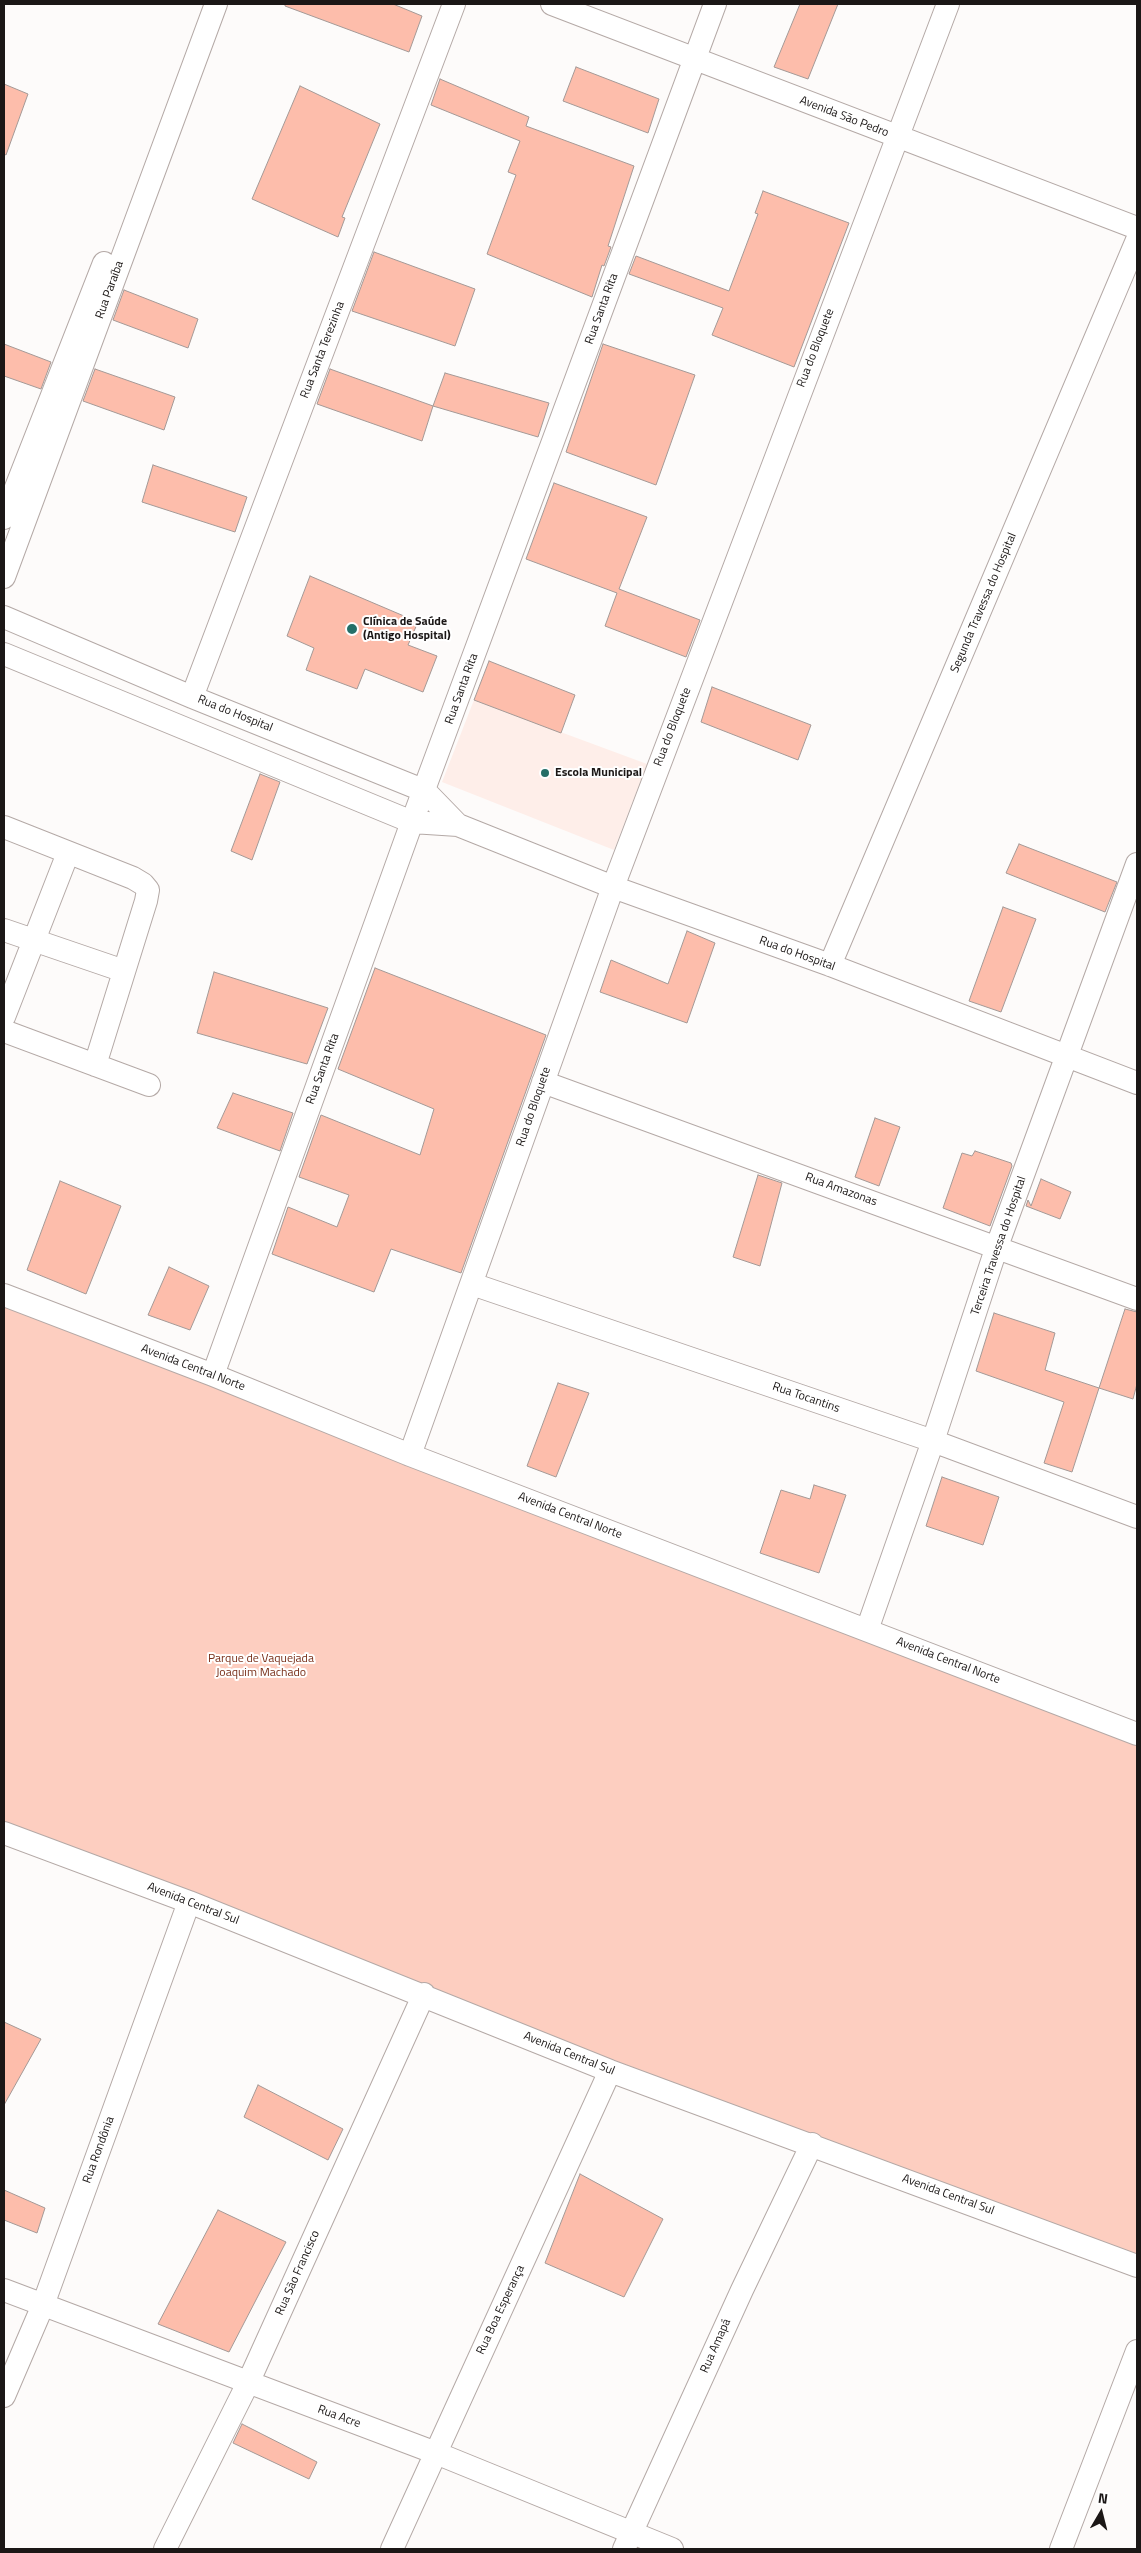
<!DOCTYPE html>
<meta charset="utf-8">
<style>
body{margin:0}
#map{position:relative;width:1141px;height:2553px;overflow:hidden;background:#fdfbfa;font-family:"Titillium Web",sans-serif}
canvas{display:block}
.frame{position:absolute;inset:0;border:5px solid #1b1716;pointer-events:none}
.north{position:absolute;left:1076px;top:2488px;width:50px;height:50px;-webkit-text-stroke:4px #fff;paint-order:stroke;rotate:8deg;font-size:14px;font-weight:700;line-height:20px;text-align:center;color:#1b1716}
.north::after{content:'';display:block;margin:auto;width:18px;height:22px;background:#1b1716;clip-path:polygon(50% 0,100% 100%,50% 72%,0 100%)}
</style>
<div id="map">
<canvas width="1141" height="2553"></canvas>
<div class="frame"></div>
<div class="north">N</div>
</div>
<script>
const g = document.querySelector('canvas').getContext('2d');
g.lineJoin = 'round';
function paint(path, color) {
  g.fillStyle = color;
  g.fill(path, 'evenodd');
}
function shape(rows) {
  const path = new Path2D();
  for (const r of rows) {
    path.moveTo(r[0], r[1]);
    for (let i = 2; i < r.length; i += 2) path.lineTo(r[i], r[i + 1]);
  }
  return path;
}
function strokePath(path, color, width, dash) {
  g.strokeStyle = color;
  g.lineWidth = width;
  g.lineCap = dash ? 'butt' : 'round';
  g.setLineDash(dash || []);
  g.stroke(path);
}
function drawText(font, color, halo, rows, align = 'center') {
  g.font = font + ' "Titillium Web",sans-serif';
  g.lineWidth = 4;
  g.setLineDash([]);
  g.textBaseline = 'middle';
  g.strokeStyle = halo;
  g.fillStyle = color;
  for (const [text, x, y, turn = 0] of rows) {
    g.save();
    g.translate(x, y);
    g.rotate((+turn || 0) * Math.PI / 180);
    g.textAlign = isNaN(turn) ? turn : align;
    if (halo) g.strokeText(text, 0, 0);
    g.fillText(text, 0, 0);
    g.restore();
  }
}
const built = shape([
 [474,700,647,764,614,850,442,782]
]);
const green = shape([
 [4,1296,1137,1734,1137,2266,4,1839]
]);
const building = shape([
 [285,4,393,4,422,16,409,52,285,6,285,4],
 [800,4,838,4,808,79,774,67,800,4],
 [576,67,659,99,648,133,563,101,576,67],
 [440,79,529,117,526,126,634,166,608,246,611,247,604,266,602,265,592,297,487,254,516,175,508,172,520,141,431,105,440,79],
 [4,84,28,94,6,155,4,154,4,84],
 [300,86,380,124,342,217,345,218,338,237,252,199,300,86],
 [763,191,849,223,794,367,712,335,723,308,629,274,636,256,729,291,758,214,755,213,763,191],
 [374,252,475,289,455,346,352,311,374,252],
 [124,290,198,319,188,348,113,320,124,290],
 [4,344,51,362,41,389,4,376,4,344],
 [603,344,695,375,656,485,566,452,603,344],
 [95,369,175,397,164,430,83,401,95,369],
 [330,369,433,406,422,441,317,404,330,369],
 [445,373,549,403,538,437,433,406,445,373],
 [153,465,247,497,235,532,142,502,153,465],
 [554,483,647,517,619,589,700,620,686,657,605,626,617,593,526,559,554,483],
 [310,576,418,622,408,645,437,656,423,692,365,669,357,689,306,670,314,648,287,636,310,576],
 [489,661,575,695,561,733,474,700,489,661],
 [712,687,811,725,798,760,701,722,712,687],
 [260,774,280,782,252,860,231,851,260,774],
 [1019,844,1117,882,1105,912,1006,873,1019,844],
 [1003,907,1036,919,1001,1012,969,1001,1003,907],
 [687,931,715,943,687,1023,600,992,611,960,668,984,687,931],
 [375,968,546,1035,461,1273,391,1249,374,1292,272,1254,288,1207,337,1227,349,1195,299,1177,321,1115,420,1155,434,1109,338,1069,375,968],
 [214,972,328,1008,307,1064,197,1033,214,972],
 [233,1093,293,1113,280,1151,217,1128,233,1093],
 [875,1118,900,1127,879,1186,855,1177,875,1118],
 [975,1151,1011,1163,1012,1166,990,1226,943,1208,962,1153,972,1156,975,1151],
 [758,1175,782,1183,760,1266,733,1257,758,1175],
 [1041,1179,1071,1192,1060,1219,1026,1206,1028,1200,1031,1206,1041,1179],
 [60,1181,121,1206,86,1294,27,1270,60,1181],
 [169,1267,209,1286,190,1330,148,1315,169,1267],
 [1125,1309,1137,1312,1137,1384,1133,1399,1099,1388,1125,1309],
 [994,1313,1055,1333,1045,1370,1099,1388,1072,1472,1044,1463,1064,1402,976,1371,994,1313],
 [558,1383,589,1393,556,1477,527,1466,558,1383],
 [942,1477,999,1497,983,1545,926,1526,942,1477],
 [814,1485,846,1495,819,1573,760,1553,781,1490,810,1499,814,1485],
 [4,2022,41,2039,4,2105,4,2022],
 [258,2085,343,2129,328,2160,244,2117,258,2085],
 [580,2174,663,2219,624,2297,545,2263,580,2174],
 [4,2190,45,2208,37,2233,4,2220,4,2190],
 [218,2210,286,2242,229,2352,158,2324,218,2210],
 [242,2424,317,2462,309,2479,233,2443,242,2424]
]);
const minor = shape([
 [552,4,1137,228],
 [4,518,104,263],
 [4,577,216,4],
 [4,617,192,697,425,791,458,825],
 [4,654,412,822,458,825,613,887,830,965,1137,1083],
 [192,697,454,4],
 [4,827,133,878,143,884,148,890,146,901,95,1065],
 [4,930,124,971],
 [830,965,1137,240],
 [4,1017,68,853],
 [4,1031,149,1085],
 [543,1082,1137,1299],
 [472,1284,933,1441,1137,1517],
 [4,1295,213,1375,410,1455,1137,1734],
 [213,1375,412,822,715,4],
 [410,1455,613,887,948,4],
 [867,1630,933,1441,997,1246,1137,864],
 [4,1833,189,1902,610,2071,1137,2266],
 [4,2290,436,2453,672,2549],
 [4,2396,43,2305,189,1902],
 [165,2549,248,2383,424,1994],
 [392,2549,610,2071],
 [624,2549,742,2290,812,2144],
 [1061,2549,1137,2351]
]);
const markers = [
 [352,629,6,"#256f68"],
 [545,773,5,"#256f68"]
];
const streetNames = [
 ["Avenida São Pedro",844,117,21],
 ["Rua Paraíba",110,290,-70],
 ["Rua Santa Rita",602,309,-70],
 ["Rua do Bloquete",816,348,-69],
 ["Rua Santa Terezinha",323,350,-69],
 ["Segunda Travessa do Hospital",984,603,-67],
 ["Rua Santa Rita",462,689,-70],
 ["Rua do Hospital",235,714,22],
 ["Rua do Bloquete",673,727,-69],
 ["Rua do Hospital",797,954,20],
 ["Rua Santa Rita",323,1069,-70],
 ["Rua do Bloquete",534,1107,-71],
 ["Rua Amazonas",841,1190,20],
 ["Terceira Travessa do Hospital",999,1246,-71],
 ["Avenida Central Norte",193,1368,21],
 ["Rua Tocantins",806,1398,19],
 ["Avenida Central Norte",570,1516,21],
 ["Avenida Central Norte",948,1661,21],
 ["Avenida Central Sul",193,1904,21],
 ["Avenida Central Sul",569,2054,22],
 ["Rua Rondônia",99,2150,-70],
 ["Avenida Central Sul",948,2195,20],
 ["Rua São Francisco",298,2273,-66],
 ["Rua Boa Esperança",501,2310,-65],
 ["Rua Amapá",716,2346,-66],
 ["Rua Acre",339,2417,20]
];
const poiNames = [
 ["Clínica de Saúde",363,622],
 ["(Antigo Hospital)",363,636],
 ["Escola Municipal",555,773]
];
const parkNames = [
 ["Parque de Vaquejada",261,1659],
 ["Joaquim Machado",261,1673]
];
paint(built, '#feeee9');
paint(green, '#fdcec0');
paint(building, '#fdbdab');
strokePath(building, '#a49996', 1);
strokePath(minor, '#b4a9a6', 24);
strokePath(minor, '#fff', 22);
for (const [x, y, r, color] of markers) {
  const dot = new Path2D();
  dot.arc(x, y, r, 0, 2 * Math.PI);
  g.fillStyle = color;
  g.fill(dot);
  strokePath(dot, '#fff', 2);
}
drawText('12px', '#1b1716', '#fff', streetNames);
drawText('bold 12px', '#1b1716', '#fff', poiNames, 'left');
drawText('12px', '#782f19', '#fff', parkNames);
</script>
